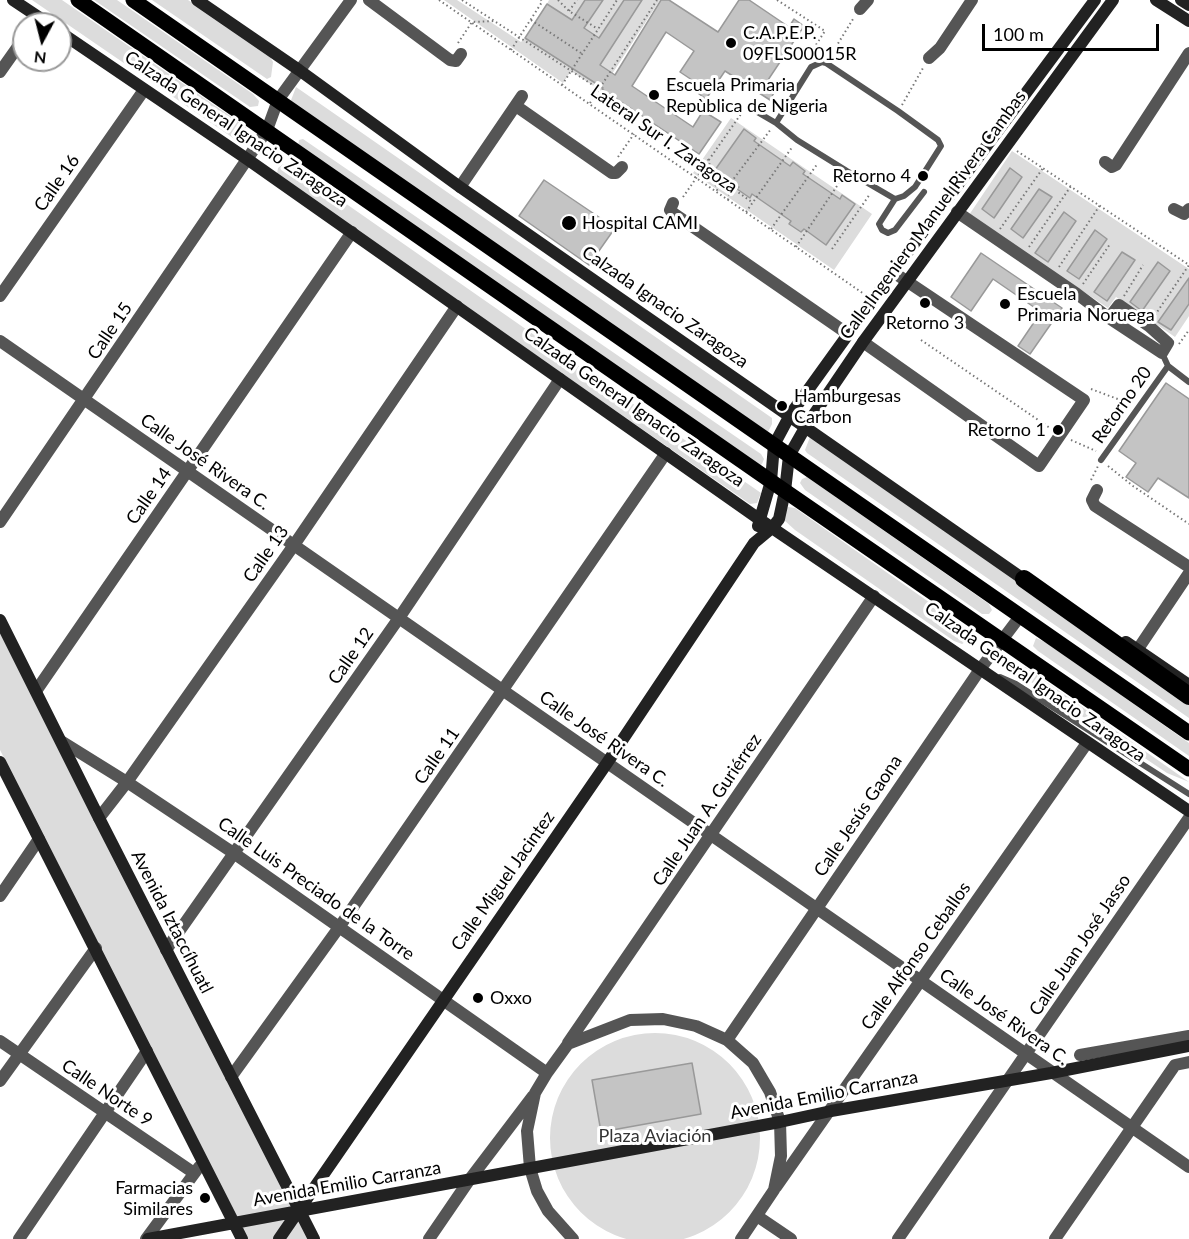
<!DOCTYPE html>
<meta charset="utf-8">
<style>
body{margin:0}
#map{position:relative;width:1189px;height:1239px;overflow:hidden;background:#fff;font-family:Lato,sans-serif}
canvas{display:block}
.north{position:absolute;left:12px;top:12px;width:60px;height:60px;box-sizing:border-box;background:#fff;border:2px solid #999;border-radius:50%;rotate:187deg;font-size:16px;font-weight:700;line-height:24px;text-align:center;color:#000}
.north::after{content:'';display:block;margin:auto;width:21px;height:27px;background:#000;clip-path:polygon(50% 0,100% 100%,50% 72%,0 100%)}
.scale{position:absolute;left:982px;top:24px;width:177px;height:27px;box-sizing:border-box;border:3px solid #000;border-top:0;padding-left:8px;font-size:18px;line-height:21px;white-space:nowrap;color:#000;-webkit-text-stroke:4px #fff;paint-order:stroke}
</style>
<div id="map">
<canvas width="1189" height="1239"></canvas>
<div class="north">N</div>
<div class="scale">100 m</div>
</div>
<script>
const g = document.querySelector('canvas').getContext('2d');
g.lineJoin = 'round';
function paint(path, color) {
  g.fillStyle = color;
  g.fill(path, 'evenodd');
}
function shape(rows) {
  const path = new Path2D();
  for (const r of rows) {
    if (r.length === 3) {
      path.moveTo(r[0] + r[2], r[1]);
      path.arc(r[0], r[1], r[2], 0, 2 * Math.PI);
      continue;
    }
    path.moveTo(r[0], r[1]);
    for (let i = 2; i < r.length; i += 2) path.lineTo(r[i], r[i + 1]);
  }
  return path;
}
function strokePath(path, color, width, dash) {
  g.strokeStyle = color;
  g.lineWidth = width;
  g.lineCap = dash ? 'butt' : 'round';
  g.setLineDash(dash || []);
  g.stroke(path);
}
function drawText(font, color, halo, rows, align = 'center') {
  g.font = font + ' Lato,sans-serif';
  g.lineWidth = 6;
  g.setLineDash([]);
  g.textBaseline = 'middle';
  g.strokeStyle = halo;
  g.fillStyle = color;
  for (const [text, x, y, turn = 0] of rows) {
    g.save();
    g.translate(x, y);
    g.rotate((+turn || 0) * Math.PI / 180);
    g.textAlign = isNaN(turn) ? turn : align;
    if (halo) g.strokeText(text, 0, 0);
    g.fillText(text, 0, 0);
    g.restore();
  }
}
const green = shape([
 [32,0,62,0,246,127,243,136,239,142],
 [94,0,117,0,253,94,259,101,258,106,250,107],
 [152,0,188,0,269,55,273,62,271,77,267,79],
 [444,0,457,0,521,42,525,38,563,63,570,52,532,27,540,14,579,39,585,29,547,4,549,0,660,0,601,91,571,71,563,83],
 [296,87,772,418,772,424,768,432,290,103],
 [731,118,872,214,834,270,693,173],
 [303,139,761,454,764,459,762,464,759,466,298,146,299,140],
 [1012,151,1189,269,1189,316,1175,337,1116,297,1108,308,969,215],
 [283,164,289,164,761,493,757,503,750,504,282,179,277,174,278,168],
 [810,437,1189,698,1189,718,807,453,805,450],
 [807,477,989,604,992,610,989,614,982,614,805,490,800,483,802,479],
 [788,507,795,508,963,626,969,634,967,641,962,644,954,641,795,530,784,520,785,512],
 [0,633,310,1239,247,1239,0,750],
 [1036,638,1047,643,1189,743,1189,756,1038,651,1033,646],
 [1018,666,1025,667,1189,782,1167,773,1025,678,1016,670],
 [655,1138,105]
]);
const building = shape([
 [585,0,603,0,584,28,599,38,624,0,642,0,600,65,615,75,661,0,669,0,718,32,739,0,749,0,789,27,794,19,804,26,766,83,776,89,770,100,725,71,706,99,688,86,692,80,680,72,694,51,666,32,632,86,693,127,703,111,721,122,699,154,602,89,603,88,525,38,547,4,572,20,585,0],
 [744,129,756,138,754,141,790,166,793,162,805,171,803,174,840,199,842,195,855,204,826,245,804,229,801,232,789,224,791,221,752,194,750,198,737,189,739,187,715,170,744,129],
 [1010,168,1022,177,994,218,982,209,1010,168],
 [544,180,615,228,589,265,519,216,544,180],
 [1039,189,1052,197,1023,238,1011,229,1039,189],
 [1064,212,1076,221,1048,262,1035,253,1064,212],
 [1095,230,1107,239,1079,279,1067,271,1095,230],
 [1122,252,1135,260,1107,301,1094,292,1122,252],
 [981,253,1062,308,1030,354,1018,346,1041,312,993,279,971,311,951,297,981,253],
 [1158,262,1170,271,1142,311,1130,302,1158,262],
 [1189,278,1189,304,1171,330,1158,322,1189,278],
 [1166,383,1189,399,1189,498,1158,478,1148,492,1126,477,1136,463,1119,451,1166,383],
 [692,1063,701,1114,601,1132,592,1080,692,1063]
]);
const path = shape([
 [439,0,864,294],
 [462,0,599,89],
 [558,0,569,11,598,29],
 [777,0,825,31,806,60],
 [569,11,577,0],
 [531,20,581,53],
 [458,43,472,22,495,21],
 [511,50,542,2,541,0],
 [831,55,853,19],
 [562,85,617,0],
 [590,103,657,0],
 [902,105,923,68],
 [1017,151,1189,265,1155,315],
 [618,157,634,134],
 [708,159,718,193],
 [713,174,753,203],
 [683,197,743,111],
 [728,200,732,181,771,129],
 [746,212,793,146],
 [771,229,818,163],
 [1000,229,1043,168],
 [796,247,843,177],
 [1029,247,1071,186],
 [832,249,870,194],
 [1059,267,1100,205],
 [1083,284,1110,244],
 [1124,296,1143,265],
 [921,340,1050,428],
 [1179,344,1189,330],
 [1091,389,1131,404],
 [1071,440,1096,451],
 [1108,466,1133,486,1189,524],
 [1091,480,1098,466]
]);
const lane = shape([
 [752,109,776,123,797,140,847,171,895,199,904,196,915,187,941,146,938,140,898,111,826,63,822,62,811,67,776,123],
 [895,199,879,224,882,230,888,233,895,230,924,192],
 [1162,353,1168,366,1189,382],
 [1101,460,1168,366],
 [1000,677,1016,684,1189,794]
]);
const street = shape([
 [369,0,450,60,456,61,461,54],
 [860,9,868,0],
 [929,58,940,48,972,0],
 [0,72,24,38],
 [516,106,612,173,616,173,622,167],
 [1105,162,1112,167,1116,165,1189,53],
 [460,187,522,96],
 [673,203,670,210,673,213,848,334],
 [1174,209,1184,214,1189,209],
 [957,212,1077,294,1109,318,1162,353,1168,343,1149,326,1119,305,1109,318],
 [0,296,144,90],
 [0,341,1189,1167],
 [863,342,1039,466,1084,400,893,272],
 [1097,490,1092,500,1095,506,1189,567],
 [0,522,267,130,278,100,351,0],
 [1138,649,1189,573],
 [36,691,352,232],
 [61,741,127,782,235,854,547,1073],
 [99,818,127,782,294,545,457,306],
 [0,896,39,839],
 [166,950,399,618,560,379],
 [727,1040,981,668,1021,615],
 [0,1041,194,1173],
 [568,1043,874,596],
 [1080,1055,1189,1036],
 [231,1077,340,926,666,453],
 [0,1081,96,948],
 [776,1187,1087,743],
 [757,1216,791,1239],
 [19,1239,147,1051],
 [146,1239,199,1167],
 [429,1239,470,1179,533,1096],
 [573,1239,548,1211,537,1191,530,1168,527,1131,535,1093,547,1073,568,1044,630,1020,663,1019,696,1026,727,1040,753,1063,770,1092,780,1122,781,1156,774,1190,741,1239],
 [898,1239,1189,818],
 [1055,1239,1175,1065,1189,1062]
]);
const secondary = shape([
 [13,0,49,24],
 [197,0,299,70,460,187,1029,583],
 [1156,0,1189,21],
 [1181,0,1189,5],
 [60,32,247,159,759,519,1189,811],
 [758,526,771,481,774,445,790,415,893,272,1095,0],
 [0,620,99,818,314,1239],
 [1126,642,1189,685],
 [0,762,242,1239],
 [148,1239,780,1122,831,1111,1051,1073,1189,1046],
 [279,1239,607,763,754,543,772,528,779,519,785,491,789,456,806,426,863,342,1113,0]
]);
const primary = shape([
 [78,0,785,491,1189,769],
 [133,0,1189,733]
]);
const highway = shape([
 [1024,579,1189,696]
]);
const markers = [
 [731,43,6,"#000"],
 [654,95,6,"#000"],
 [923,176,6,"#000"],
 [569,223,8,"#000"],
 [925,303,6,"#000"],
 [1005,304,6,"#000"],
 [782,406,6,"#000"],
 [1058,430,6,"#000"],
 [478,998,6,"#000"],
 [205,1198,6,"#000"]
];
const poiNames = [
 ["C.A.P.E.P.",743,33],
 ["09FLS00015R",743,54],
 ["Escuela Primaria",666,85],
 ["Repùblica de Nigeria",666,106],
 ["Retorno 4",911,176,"right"],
 ["Hospital CAMI",582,223],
 ["Escuela",1017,294],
 ["Primaria Noruega",1017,315],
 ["Retorno 3",925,323,"center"],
 ["Hamburgesas",794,396],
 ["Carbon",794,417],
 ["Retorno 1",1046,430,"right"],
 ["Oxxo",490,998],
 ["Farmacias",193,1188,"right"],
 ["Similares",193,1209,"right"]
];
const streetNames = [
 ["Calzada General Ignacio Zaragoza",236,129,34],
 ["Lateral Sur I. Zaragoza",664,139,35],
 ["Calle 16",57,183,-55],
 ["Calle Ingeniero Manuel Rivera Cambas",933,215,-54],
 ["Calzada Ignacio Zaragoza",665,307,35],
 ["Calle 15",110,331,-56],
 ["Retorno 20",1122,405,-55],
 ["Calzada General Ignacio Zaragoza",634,407,35],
 ["Calle José Rivera C.",205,462,35],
 ["Calle 14",149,496,-55],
 ["Calle 13",266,554,-55],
 ["Calle 12",351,656,-55],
 ["Calzada General Ignacio Zaragoza",1035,682,35],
 ["Calle José Rivera C.",604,739,35],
 ["Calle 11",437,756,-55],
 ["Calle Juan A. Guriérrez",707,810,-56],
 ["Calle Jesús Gaona",858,816,-56],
 ["Calle Miguel Jacintez",503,881,-55],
 ["Calle Luis Preciado de la Torre",316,889,35],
 ["Avenida Iztaccíhuatl",172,922,63],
 ["Calle Juan José Jasso",1080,945,-56],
 ["Calle Alfonso Ceballos",916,956,-55],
 ["Calle José Rivera C.",1004,1017,35],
 ["Calle Norte 9",107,1093,34],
 ["Avenida Emilio Carranza",824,1095,-11],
 ["Avenida Emilio Carranza",347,1184,-10]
];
const parkNames = [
 ["Plaza Aviación",655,1136]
];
paint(green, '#dcdcdc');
paint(building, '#c4c4c4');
strokePath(building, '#999', 1.5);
strokePath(path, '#777', 2, [1.5, 3]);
strokePath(lane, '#555', 6);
strokePath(street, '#555', 12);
strokePath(secondary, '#222', 12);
strokePath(primary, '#000', 15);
strokePath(highway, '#000', 18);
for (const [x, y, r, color] of markers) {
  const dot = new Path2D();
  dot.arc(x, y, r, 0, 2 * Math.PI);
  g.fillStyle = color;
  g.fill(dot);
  strokePath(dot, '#fff', 2);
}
drawText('18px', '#000', '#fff', poiNames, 'left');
drawText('18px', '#000', '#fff', streetNames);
drawText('18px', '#333', '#fff', parkNames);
</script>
